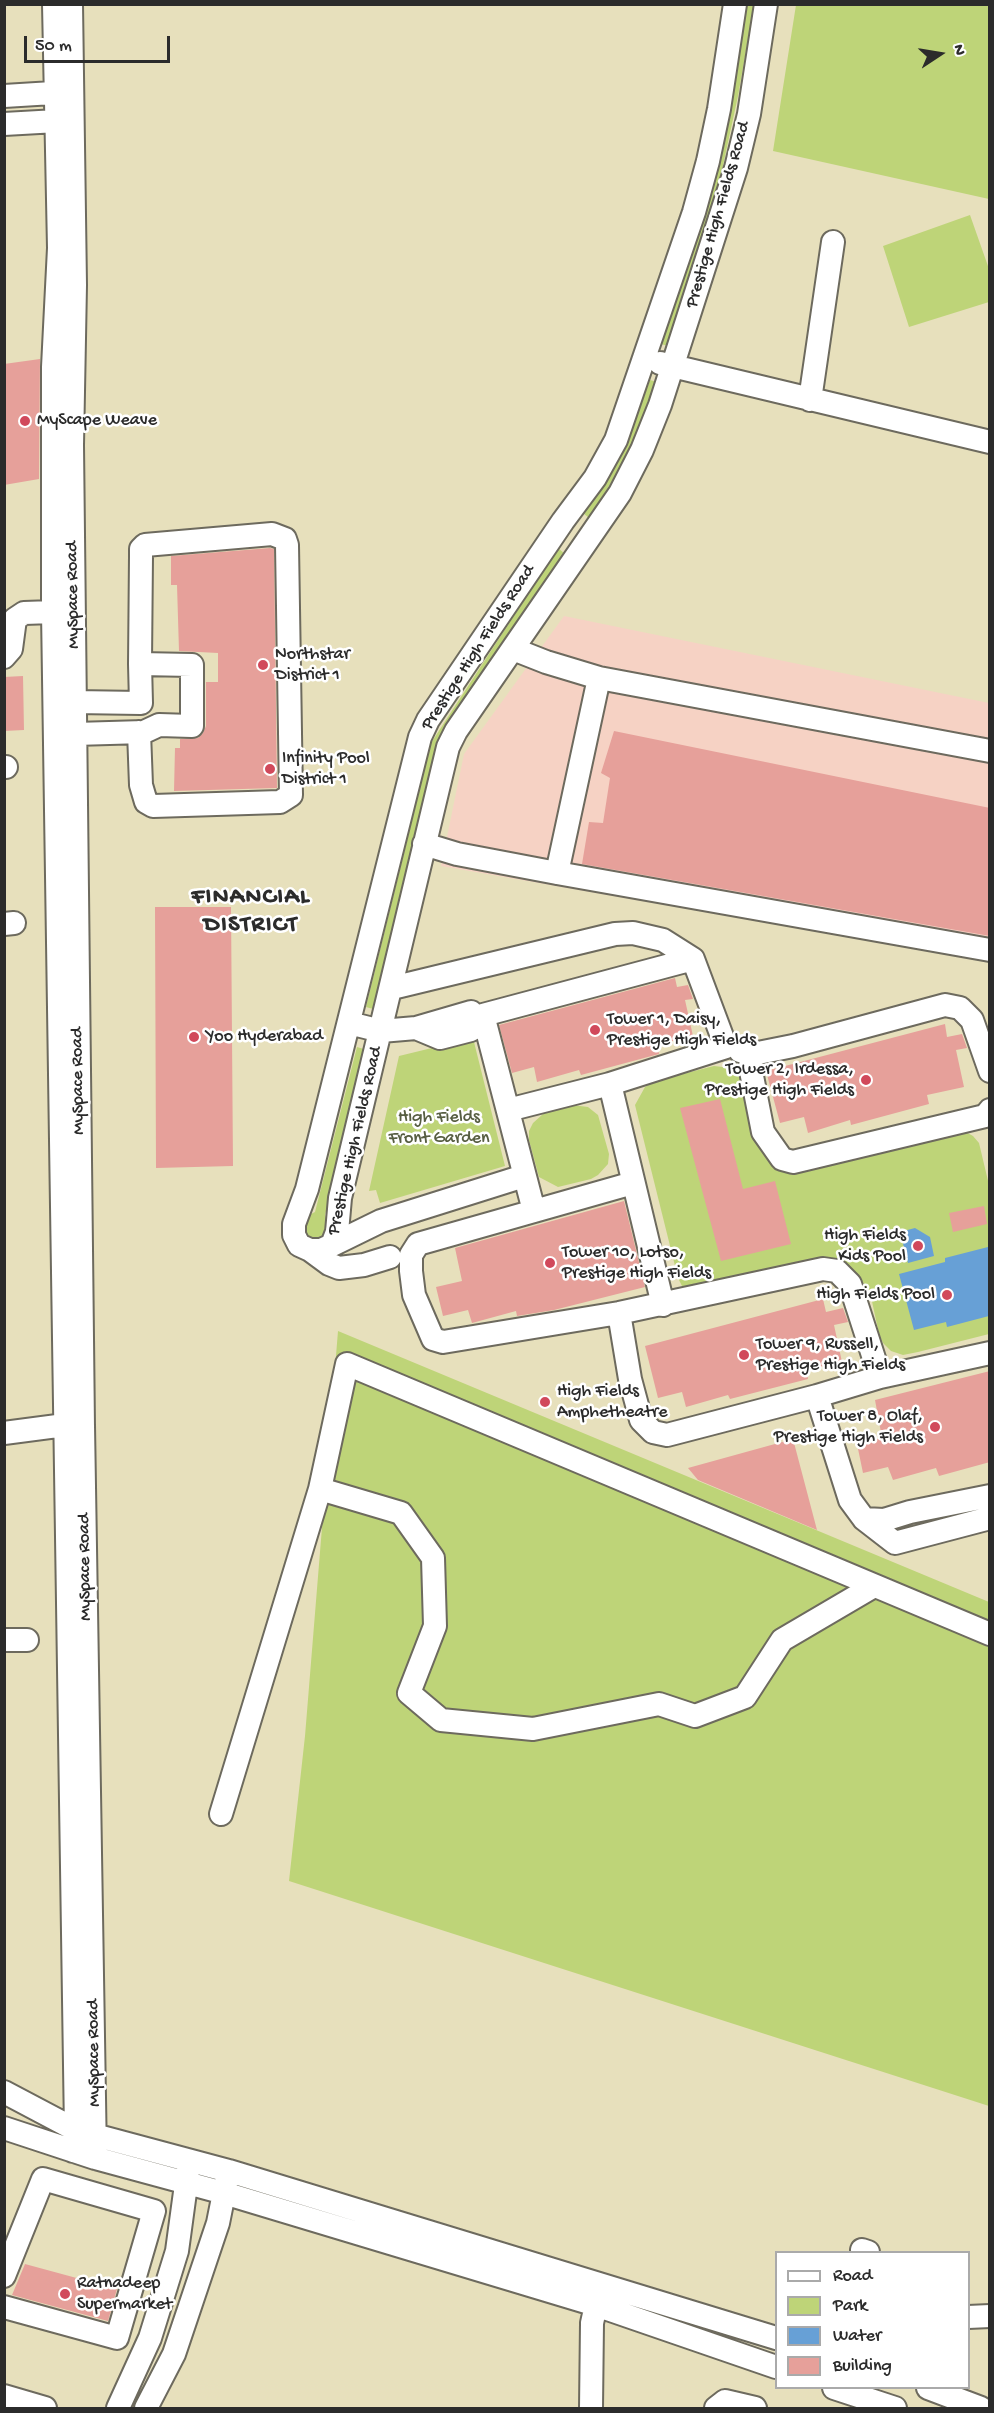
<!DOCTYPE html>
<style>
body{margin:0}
#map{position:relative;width:994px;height:2413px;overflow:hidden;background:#e7e0bc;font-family:"Gochi Hand",sans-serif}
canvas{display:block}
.frame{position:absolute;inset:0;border:6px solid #2b2b2b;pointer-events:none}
.legend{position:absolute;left:775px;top:2251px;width:195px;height:138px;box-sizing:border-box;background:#fff;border:2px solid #aaa;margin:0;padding:8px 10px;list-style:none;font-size:18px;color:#2b2b2b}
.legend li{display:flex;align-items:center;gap:12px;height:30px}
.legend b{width:30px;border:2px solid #aaa}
.north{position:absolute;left:910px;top:24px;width:60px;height:60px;-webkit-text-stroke:4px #fff;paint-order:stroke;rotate:78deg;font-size:16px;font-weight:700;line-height:24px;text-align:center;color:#2b2b2b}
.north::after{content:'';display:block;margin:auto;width:21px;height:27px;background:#2b2b2b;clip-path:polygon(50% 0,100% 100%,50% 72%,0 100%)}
.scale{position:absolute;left:24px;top:36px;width:146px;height:27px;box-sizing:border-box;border:3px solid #2b2b2b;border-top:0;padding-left:8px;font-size:18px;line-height:21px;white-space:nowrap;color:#2b2b2b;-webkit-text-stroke:4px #fff;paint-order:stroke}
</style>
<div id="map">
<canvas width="994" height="2413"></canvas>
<div class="frame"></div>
<ul class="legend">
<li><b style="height:8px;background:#fff"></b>Road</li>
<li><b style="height:16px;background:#bed478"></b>Park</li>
<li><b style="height:16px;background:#67a0d6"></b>Water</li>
<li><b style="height:16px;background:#e6a09a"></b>Building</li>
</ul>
<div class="north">N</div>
<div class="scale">50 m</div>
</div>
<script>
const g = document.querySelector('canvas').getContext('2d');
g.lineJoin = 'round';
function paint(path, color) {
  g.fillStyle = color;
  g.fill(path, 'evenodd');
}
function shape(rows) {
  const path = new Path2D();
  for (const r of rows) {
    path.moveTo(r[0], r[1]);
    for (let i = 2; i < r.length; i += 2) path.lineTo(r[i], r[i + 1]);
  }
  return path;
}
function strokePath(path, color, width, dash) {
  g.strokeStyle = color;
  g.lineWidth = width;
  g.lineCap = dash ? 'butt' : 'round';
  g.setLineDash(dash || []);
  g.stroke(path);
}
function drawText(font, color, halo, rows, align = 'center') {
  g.font = font + ' "Gochi Hand",sans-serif';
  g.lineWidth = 5;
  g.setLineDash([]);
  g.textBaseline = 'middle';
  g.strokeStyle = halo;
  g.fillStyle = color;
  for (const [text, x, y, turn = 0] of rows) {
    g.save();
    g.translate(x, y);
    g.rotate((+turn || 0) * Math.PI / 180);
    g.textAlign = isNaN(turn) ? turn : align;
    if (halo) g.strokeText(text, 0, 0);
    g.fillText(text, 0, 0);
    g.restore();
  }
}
const built = shape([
 [564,616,989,703,989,961,441,866,464,754]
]);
const green = shape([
 [747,5,754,5,738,96,713,212,668,346,661,344,706,211,733,95],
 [796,5,989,5,989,199,773,151],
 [970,215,989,269,989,302,909,327,883,246],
 [650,380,657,382,630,452,589,518,583,513,624,451],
 [558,548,565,554,438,745,373,1009,366,1007,431,743],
 [473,1038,505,1166,380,1203,376,1190,369,1191,399,1056],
 [357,1047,367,1050,325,1215,328,1226,326,1235,316,1239,308,1238,303,1225,307,1216,315,1212],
 [714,1066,731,1068,739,1073,744,1081,761,1150,768,1160,778,1168,964,1131,973,1136,979,1143,989,1185,989,1334,918,1352,903,1355,891,1351,883,1343,879,1334,870,1292,854,1270,843,1264,688,1291,682,1286,678,1278,635,1105,645,1087,655,1081],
 [572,1105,588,1107,598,1115,609,1154,608,1164,598,1175,591,1179,558,1187,539,1177,529,1140,529,1131,533,1123,543,1114],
 [338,1331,989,1602,989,2106,289,1881,305,1736]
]);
const water = shape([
 [915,1228,930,1237,934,1256,908,1263,900,1232],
 [988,1247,989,1316,947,1327,946,1322,914,1330,899,1274,945,1262,945,1258]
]);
const building = shape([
 [40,359,39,479,4,485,4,364],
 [270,548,274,549,277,788,174,791,175,748,180,748,180,739,198,738,203,733,206,726,206,682,218,682,218,653,179,651,177,585,171,585,171,556],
 [23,676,24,730,4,731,4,677],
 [614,731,990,808,990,936,582,864,589,822,603,823,610,778,601,773],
 [155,907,231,907,233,1166,156,1168],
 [675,978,677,987,688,985,693,999,685,1000,693,1036,657,1045,659,1054,581,1075,579,1070,537,1082,534,1067,512,1073,499,1025],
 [945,1024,947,1037,962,1034,967,1048,956,1050,964,1087,927,1095,929,1104,851,1125,850,1120,808,1133,804,1117,780,1123,766,1071],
 [720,1099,743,1189,775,1181,791,1244,721,1261,680,1108],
 [624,1201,645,1287,554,1310,517,1316,516,1311,472,1323,468,1310,443,1316,436,1287,462,1281,455,1248],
 [984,1206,987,1224,953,1232,949,1213],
 [823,1299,826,1312,843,1308,848,1322,834,1325,842,1362,806,1370,808,1379,730,1399,728,1395,686,1407,682,1392,658,1398,645,1346],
 [990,1371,990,1462,939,1476,936,1468,893,1480,888,1467,863,1473,857,1444,882,1438,875,1400],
 [793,1439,817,1530,698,1480,688,1468],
 [25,2264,117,2289,108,2321,12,2295]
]);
const minor = shape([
 [54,4,59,248,53,367,53,612,76,2130,73,2151],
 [71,4,75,285,72,445,83,1425,95,2158],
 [735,4,719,109,708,161,694,212,616,440,595,478,563,521,428,720,420,737,307,1189,294,1224,294,1235,299,1245,310,1250,321,1250,332,1245,337,1232,340,1198,448,747,456,731,620,493,642,450,660,405,736,168,749,114,766,4],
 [4,96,69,92],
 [4,124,57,121],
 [660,363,990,442],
 [810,400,833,242],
 [513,649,546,662,599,678,990,751],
 [4,657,11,649,15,619,24,613,53,612],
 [75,702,141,703,140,664,192,665,192,726,159,725,144,732,75,734],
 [139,732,141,785,146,802,153,806,280,802,291,795,287,545,285,539,272,534,145,545,141,549,141,556,140,664],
 [4,767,6,767],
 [424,844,457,854,557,873,990,950],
 [557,873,599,678],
 [4,924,14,923],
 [392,988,615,934,633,933,663,940,693,959,726,1047,610,1084,663,1305],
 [349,1023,381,1031,416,1028,471,1012],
 [416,1028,440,1038,471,1030],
 [740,1051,753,1054,793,1046,945,1005,960,1008,972,1020,990,1071],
 [753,1054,750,1066,763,1132,782,1159,793,1162,985,1116,990,1110],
 [508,1110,610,1084],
 [633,1183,418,1244,411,1255,411,1271,414,1295,433,1339,443,1342,619,1313,823,1269,837,1271,850,1284,880,1377,990,1353],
 [534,1211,483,1015,693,959],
 [332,1245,381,1221,524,1176],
 [310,1250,329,1264,339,1268,364,1265,390,1257],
 [619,1313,630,1379,641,1420,653,1432,667,1435,817,1396,850,1500,864,1519,884,1520,910,1512,990,1496],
 [817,1396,880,1377],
 [4,1433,65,1425],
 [320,1489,401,1513,433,1558,435,1626,409,1693,441,1720,533,1729,659,1704,695,1716,745,1697,782,1640,874,1586],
 [864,1519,895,1543,990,1518],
 [4,1640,27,1640],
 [221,1814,320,1489,347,1364,990,1634],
 [4,2092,76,2130,229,2171,776,2338],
 [4,2128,95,2158,224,2193,596,2305,776,2367],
 [862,2250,868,2252],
 [4,2276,43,2179,154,2211,117,2338,4,2307],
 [968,2317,990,2316],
 [834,2388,895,2408],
 [928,2388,981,2408],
 [4,2396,45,2408],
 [118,2408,150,2338,177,2251,188,2170],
 [146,2408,174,2354,218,2223,227,2178],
 [591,2408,592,2323,596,2305],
 [716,2408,725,2401,755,2408]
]);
const markers = [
 [25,421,6,"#d1495b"],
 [263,665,6,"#d1495b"],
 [270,769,6,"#d1495b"],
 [595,1030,6,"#d1495b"],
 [194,1037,6,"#d1495b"],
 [866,1080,6,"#d1495b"],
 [918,1246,6,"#d1495b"],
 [550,1263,6,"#d1495b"],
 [947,1295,6,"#d1495b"],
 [744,1355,6,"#d1495b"],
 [545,1402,6,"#d1495b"],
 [935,1427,6,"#d1495b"],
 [65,2294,6,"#d1495b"]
];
const streetNames = [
 ["Prestige High Fields Road",719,215,-74],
 ["MySpace Road",74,595,-91],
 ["Prestige High Fields Road",479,648,-57],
 ["MySpace Road",79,1081,-91],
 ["Prestige High Fields Road",356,1141,-77],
 ["MySpace Road",86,1567,-91],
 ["MySpace Road",95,2053,-91]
];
const poiNames = [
 ["MyScape Weave",37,421],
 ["Northstar",275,655],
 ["District 1",275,676],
 ["Infinity Pool",282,759],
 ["District 1",282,780],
 ["Tower 1, Daisy,",607,1020],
 ["Prestige High Fields",607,1041],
 ["Yoo Hyderabad",206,1037],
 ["Tower 2, Irdessa,",854,1070,"right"],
 ["Prestige High Fields",854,1091,"right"],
 ["High Fields",906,1236,"right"],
 ["Kids Pool",906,1257,"right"],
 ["Tower 10, Lotso,",562,1253],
 ["Prestige High Fields",562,1274],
 ["High Fields Pool",935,1295,"right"],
 ["Tower 9, Russell,",756,1345],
 ["Prestige High Fields",756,1366],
 ["High Fields",557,1392],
 ["Amphetheatre",557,1413],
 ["Tower 8, Olaf,",923,1417,"right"],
 ["Prestige High Fields",923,1438,"right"],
 ["Ratnadeep",77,2284],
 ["Supermarket",77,2305]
];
const parkNames = [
 ["High Fields",439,1118],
 ["Front Garden",439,1139]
];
const districtNames = [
 ["FINANCIAL",251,898],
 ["DISTRICT",251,926]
];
paint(built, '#f6d2c4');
paint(green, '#bed478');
paint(water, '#67a0d6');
paint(building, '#e6a09a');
strokePath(minor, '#6d6a5e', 26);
strokePath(minor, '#fff', 22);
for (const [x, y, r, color] of markers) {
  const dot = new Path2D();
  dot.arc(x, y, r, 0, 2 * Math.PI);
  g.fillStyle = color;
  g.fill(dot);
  strokePath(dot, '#fff', 2);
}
drawText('18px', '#2b2b2b', '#fff', streetNames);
drawText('18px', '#2b2b2b', '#fff', poiNames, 'left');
drawText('18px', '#575e42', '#fff', parkNames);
g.letterSpacing = '1.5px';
drawText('bold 24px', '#2b2b2b', '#fff', districtNames);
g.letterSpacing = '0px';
</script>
